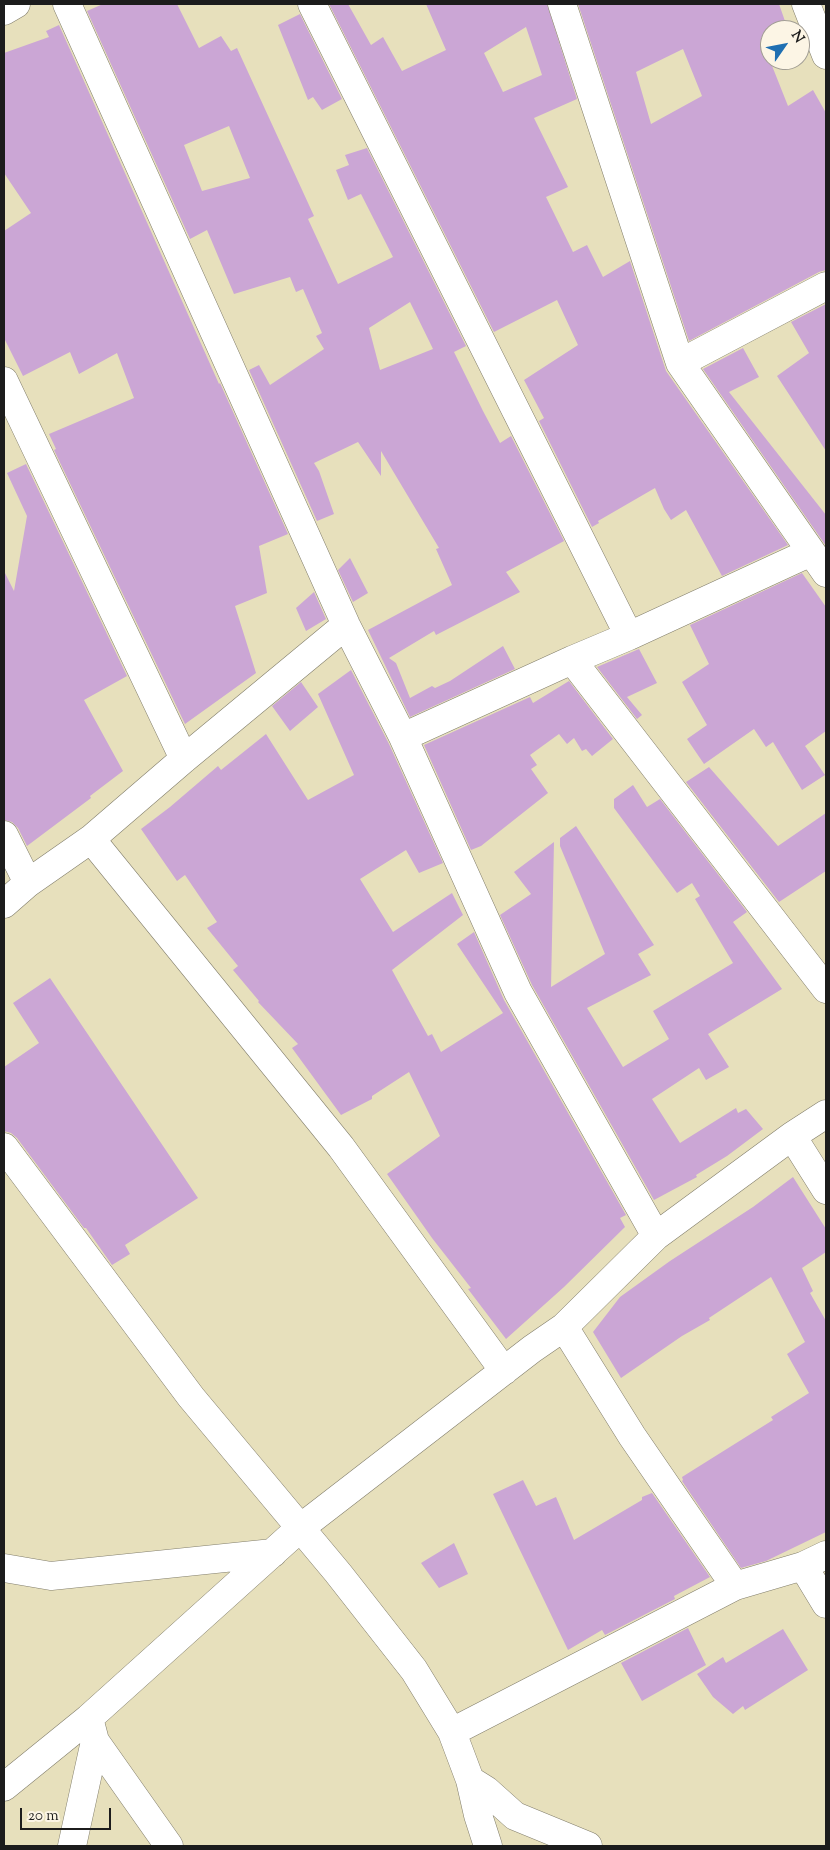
<!DOCTYPE html>
<style>
body{margin:0}
#map{position:relative;width:830px;height:1850px;overflow:hidden;background:#e7e0bc;font-family:"Sorts Mill Goudy",serif}
canvas{display:block}
.frame{position:absolute;inset:0;border:5px solid #1c1c1c;pointer-events:none}
.north{position:absolute;left:760px;top:20px;width:50px;height:50px;box-sizing:border-box;background:#fcf5e5;border:1px solid #a29e95;border-radius:50%;rotate:57deg;font-size:14px;font-weight:700;line-height:20px;text-align:center;color:#1c1c1c}
.north::after{content:'';display:block;margin:auto;width:18px;height:22px;background:#1f6fb2;clip-path:polygon(50% 0,100% 100%,50% 72%,0 100%)}
.scale{position:absolute;left:20px;top:1808px;width:91px;height:22px;box-sizing:border-box;border:2px solid #1c1c1c;border-top:0;padding-left:6px;font-size:15px;line-height:18px;white-space:nowrap;color:#1c1c1c;-webkit-text-stroke:4px #fcf5e5;paint-order:stroke}
</style>
<div id="map">
<canvas width="830" height="1850"></canvas>
<div class="frame"></div>
<div class="north">N</div>
<div class="scale">20 m</div>
</div>
<script>
const g = document.querySelector('canvas').getContext('2d');
g.lineJoin = 'round';
function paint(path, color) {
  g.fillStyle = color;
  g.fill(path, 'evenodd');
}
function shape(rows) {
  const path = new Path2D();
  for (const r of rows) {
    path.moveTo(r[0], r[1]);
    for (let i = 2; i < r.length; i += 2) path.lineTo(r[i], r[i + 1]);
  }
  return path;
}
function strokePath(path, color, width, dash) {
  g.strokeStyle = color;
  g.lineWidth = width;
  g.lineCap = dash ? 'butt' : 'round';
  g.setLineDash(dash || []);
  g.stroke(path);
}
const building = shape([
 [103,4,177,4,199,48,221,36,231,51,237,48,314,216,308,219,338,284,393,257,361,194,348,200,336,170,349,165,345,155,367,148,466,346,454,352,483,411,500,443,511,436,564,541,506,572,520,592,436,635,434,631,389,658,396,663,410,698,432,686,435,688,450,681,503,646,515,669,410,717,368,630,452,585,436,549,439,548,381,451,381,476,358,442,314,463,319,471,334,514,317,521,249,370,259,365,270,385,324,349,316,336,322,333,303,289,296,292,290,277,234,294,207,230,190,239,87,11],
 [229,126,250,178,202,191,184,145],
 [410,302,433,349,380,370,369,328],
 [329,4,348,4,371,45,383,37,402,71,446,50,426,4,547,4,577,99,534,118,568,187,546,197,573,252,587,245,603,277,630,261,666,371,788,545,722,576,686,510,671,520,664,509,655,488,598,521,599,523,592,527,539,421,544,418,524,380,578,345,557,300,494,332],
 [526,27,542,75,503,92,484,53],
 [578,4,779,4,786,24,776,30,770,30,770,33,761,38,788,106,813,90,826,113,826,270,819,272,689,341],
 [683,49,702,96,651,124,636,72],
 [300,14,342,99,322,110,313,97,308,100,278,25],
 [59,25,219,384,220,383,288,534,259,546,267,593,235,606,256,673,185,724,54,450,56,449,49,434,134,398,117,353,79,374,70,352,23,376,4,338,4,231,31,213,4,173,4,53,49,37,46,31],
 [826,304,826,451,777,376,809,353,791,322],
 [743,348,759,377,729,392,826,515,826,546,703,369],
 [26,464,127,676,84,700,123,771,90,796,91,798,27,846,18,828,12,822,4,820,4,571,14,591,27,516,7,473],
 [350,558,368,593,353,602,338,570],
 [802,573,826,607,826,731,805,746,825,775,802,790,773,742,766,747,754,729,704,764,687,739,707,725,682,682,709,664,690,625],
 [314,592,326,619,306,631,296,608],
 [639,649,657,683,627,697,642,715,637,719,597,667],
 [351,670,389,744,443,863,419,873,406,850,360,879,393,932,452,893,463,915,392,970,428,1036,432,1034,441,1052,503,1013,457,944,474,932,504,1000,626,1215,620,1218,625,1227,564,1287,506,1339,468,1289,471,1288,432,1238,387,1174,440,1136,409,1072,372,1096,372,1099,341,1115,292,1048,298,1044,258,1002,259,1001,233,970,238,966,207,928,217,922,185,875,177,881,141,829,170,807,218,766,221,770,266,734,308,800,354,775,318,694],
 [569,681,613,739,592,756,586,749,582,751,574,738,567,744,559,734,530,755,537,765,531,769,548,793,481,846,471,850,424,745,530,697,533,703],
 [301,682,318,707,290,731,272,706],
 [709,767,778,846,826,813,826,871,779,902,686,782],
 [633,785,647,807,660,799,747,912,733,922,782,989,708,1034,729,1067,706,1080,699,1068,652,1099,680,1143,736,1108,738,1113,746,1109,763,1129,727,1156,696,1175,697,1177,654,1200,532,985,500,915,531,894,514,872,554,842,551,987,605,954,560,846,560,838,576,826,654,945,638,954,651,975,587,1008,623,1067,669,1039,653,1011,733,963,695,899,700,896,692,883,677,893,614,808,614,799],
 [50,978,198,1198,125,1245,130,1254,112,1265,86,1228,84,1228,17,1138,11,1133,4,1131,4,1067,39,1043,13,1003],
 [793,1177,826,1229,826,1252,802,1268,813,1291,810,1293,826,1321,826,1532,766,1561,741,1568,682,1481,683,1480,682,1477,773,1420,771,1417,809,1393,787,1354,805,1342,771,1277,715,1314,709,1318,710,1320,682,1336,621,1378,593,1332,620,1297,670,1261,753,1207],
 [523,1480,536,1506,556,1497,574,1540,642,1500,642,1497,652,1493,710,1577,674,1596,675,1599,605,1635,602,1630,568,1650,493,1494],
 [454,1543,468,1574,439,1588,421,1563],
 [688,1628,706,1665,642,1701,621,1663],
 [783,1629,808,1670,745,1710,743,1706,733,1714,713,1697,697,1674,723,1657,726,1663]
]);
const street = shape([
 [67,4,346,625,403,737,518,992,656,1236],
 [312,4,629,636],
 [562,4,680,363,826,573],
 [806,4,826,55],
 [4,11,16,4],
 [680,363,826,286],
 [4,381,184,759],
 [811,552,629,636,572,660,826,989],
 [403,737,572,660],
 [4,835,28,883],
 [91,839,341,1147,504,1371],
 [4,904,28,883,91,839,184,759,346,625],
 [792,1136,826,1190],
 [4,1147,191,1397,338,1573,414,1670,452,1732,470,1780,478,1815,488,1846],
 [564,1327,632,1436,735,1586],
 [803,1566,826,1604],
 [4,1568,51,1576,273,1553],
 [452,1732,735,1586,803,1566,826,1555],
 [95,1741,169,1846],
 [470,1780,486,1790,515,1816,588,1846],
 [4,1787,89,1718,299,1529,532,1349,564,1327,656,1236,792,1136,826,1114],
 [72,1846,95,1741,89,1718]
]);
paint(building, '#cba6d5');
strokePath(street, '#827e6c', 29);
strokePath(street, '#fff', 28);
</script>
